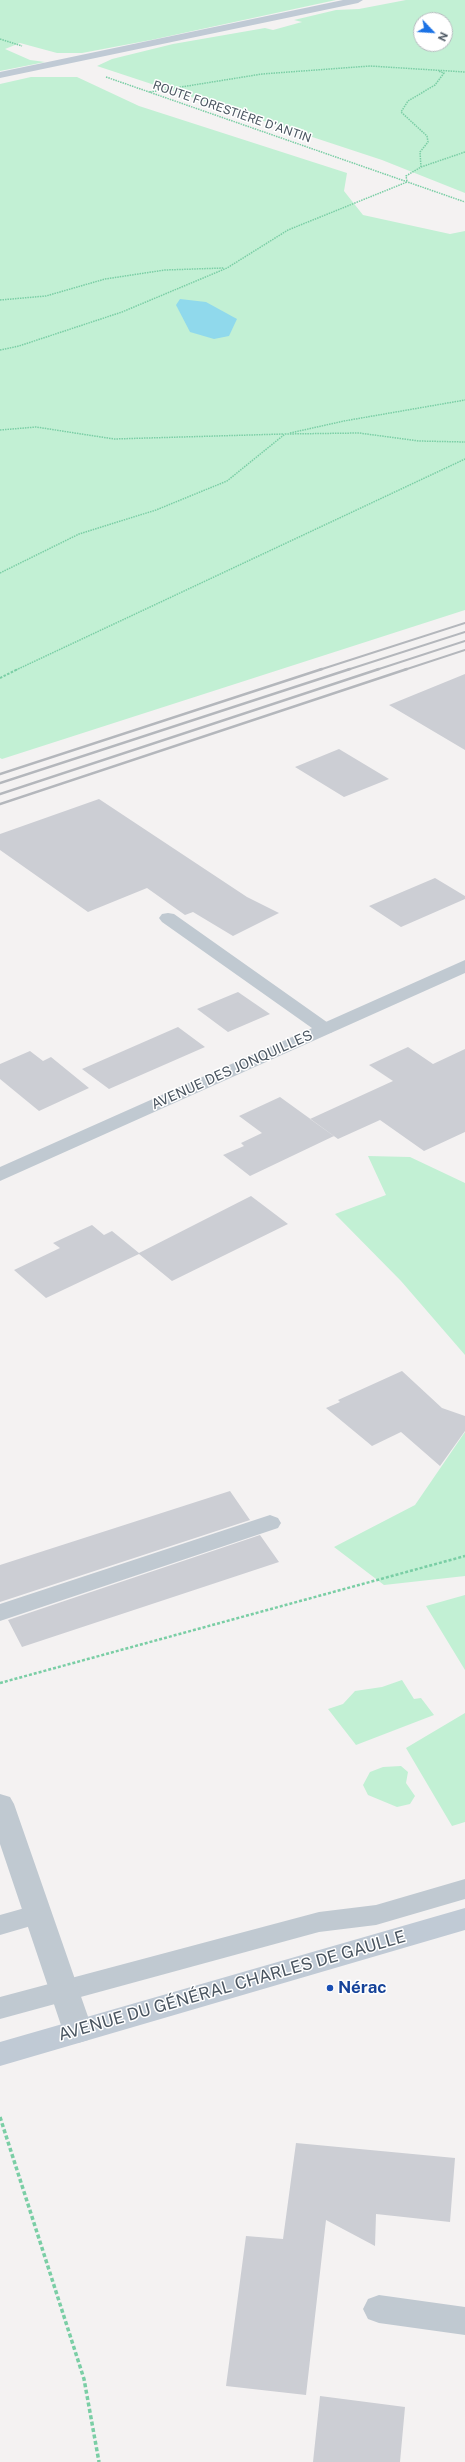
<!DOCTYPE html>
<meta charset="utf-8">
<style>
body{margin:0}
#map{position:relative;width:465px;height:2462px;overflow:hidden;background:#f4f2f2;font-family:"Public Sans",sans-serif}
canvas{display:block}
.north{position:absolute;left:413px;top:12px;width:40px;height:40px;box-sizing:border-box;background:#fff;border:1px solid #b7bbbf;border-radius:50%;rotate:115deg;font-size:11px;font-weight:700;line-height:16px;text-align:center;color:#4a5560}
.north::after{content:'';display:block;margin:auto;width:14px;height:18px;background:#1b72e5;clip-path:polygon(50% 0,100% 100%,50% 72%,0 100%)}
</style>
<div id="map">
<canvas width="465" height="2462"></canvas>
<div class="north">N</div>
</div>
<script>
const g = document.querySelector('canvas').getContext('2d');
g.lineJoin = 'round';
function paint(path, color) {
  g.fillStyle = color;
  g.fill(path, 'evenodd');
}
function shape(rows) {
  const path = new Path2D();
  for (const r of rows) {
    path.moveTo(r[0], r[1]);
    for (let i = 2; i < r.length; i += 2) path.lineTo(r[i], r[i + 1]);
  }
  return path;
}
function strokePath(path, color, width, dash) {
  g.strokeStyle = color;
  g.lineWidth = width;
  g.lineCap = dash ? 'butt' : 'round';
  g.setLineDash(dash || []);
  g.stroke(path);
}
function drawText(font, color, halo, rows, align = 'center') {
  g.font = font + ' "Public Sans",sans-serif';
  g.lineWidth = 3;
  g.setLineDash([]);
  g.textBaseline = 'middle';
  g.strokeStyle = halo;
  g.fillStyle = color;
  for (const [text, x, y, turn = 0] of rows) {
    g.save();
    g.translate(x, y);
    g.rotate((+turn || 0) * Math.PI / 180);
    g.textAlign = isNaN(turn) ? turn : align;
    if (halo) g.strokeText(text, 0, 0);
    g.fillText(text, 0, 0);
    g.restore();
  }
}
const green = shape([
 [0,0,336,0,151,40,82,53,57,53,20,43,5,49,30,60,45,62,0,71],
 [406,0,465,0,465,193,382,160,97,66,112,59,173,44,265,28,273,30,302,22,294,20,336,10,359,9],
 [421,20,445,20,445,44,421,44],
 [31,77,77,77,139,106,347,173,344,191,363,215,450,234,465,231,465,610,2,759,0,758,0,84],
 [368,1156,410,1157,465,1183,465,1355,401,1281,335,1214,386,1195],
 [465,1432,465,1576,384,1585,334,1547,415,1505],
 [465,1595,465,1670,426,1606],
 [402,1680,414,1699,421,1698,434,1715,356,1745,328,1709,343,1704,355,1691,382,1687],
 [465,1713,465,1822,452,1826,406,1748],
 [401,1766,408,1772,406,1783,415,1796,410,1804,397,1807,368,1795,363,1785,370,1772,383,1767]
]);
const water = shape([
 [180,299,206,302,237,319,229,336,214,339,190,332,176,305]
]);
const building = shape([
 [465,674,465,750,389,705],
 [339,749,389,779,344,797,295,767],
 [99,799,247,897,279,913,233,936,193,912,185,915,147,888,88,912,0,850,0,834],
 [435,878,465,896,465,899,401,927,369,906],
 [238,992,270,1014,228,1032,197,1009],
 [178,1027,205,1047,109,1089,82,1069],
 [408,1047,433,1064,465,1049,465,1132,424,1151,380,1120,338,1139,310,1119,393,1081,369,1065],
 [30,1051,43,1061,51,1057,89,1088,39,1111,0,1079,0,1064],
 [280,1097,334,1136,250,1176,223,1155,244,1146,241,1143,262,1133,239,1116],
 [251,1196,288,1224,172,1281,139,1254,46,1298,14,1270,60,1248,53,1243,92,1225,104,1235,112,1231,139,1253],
 [402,1371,442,1408,465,1416,465,1431,440,1466,401,1432,372,1446,326,1408,340,1402,338,1400],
 [230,1491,250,1520,0,1602,0,1565],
 [260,1535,279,1562,22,1647,8,1620],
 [296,2143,455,2158,450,2222,376,2214,375,2246,326,2220,306,2395,226,2386,246,2236,283,2239],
 [320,2396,405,2407,400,2462,313,2462]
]);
const pathFar3 = shape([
 [0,39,22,46],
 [106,77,465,202],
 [150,92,262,74,370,66,465,72],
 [421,167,420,152,428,142,427,136,401,112,408,101,435,85,444,73,438,71],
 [407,181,406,176,421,167,465,152],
 [0,300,46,296,105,279,165,270,224,268],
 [0,350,19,346,122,312,227,268,288,230,407,182],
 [0,430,36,427,114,439,284,434],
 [290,433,344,421,465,400],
 [0,573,79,534,156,510,227,481,285,434,359,433,419,441,465,442],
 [16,670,465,459]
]);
const pathFar2 = shape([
 [0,678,18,669]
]);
const pathFar1 = shape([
 [0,1683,465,1556]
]);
const path = shape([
 [0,2117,84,2379,99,2462]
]);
const lane = shape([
 [168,913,174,914,331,1025,334,1029,331,1033,319,1033,162,922,159,918,162,914,168,913],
 [270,1515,278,1518,281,1523,278,1528,0,1621,0,1604,270,1515],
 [465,1879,465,1899,376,1925,319,1932,0,2019,0,1997,319,1912,376,1905,465,1879],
 [39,1904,48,1907,52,1914,48,1921,0,1935,0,1915,39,1904]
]);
const street = shape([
 [465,960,465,973,0,1181,0,1167,465,960],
 [0,1794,10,1797,14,1804,93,2031,88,2040,78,2043,68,2040,63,2031,0,1844,0,1794],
 [379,2295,465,2307,465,2335,379,2323,368,2319,363,2309,368,2299,379,2295]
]);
const secondary = shape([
 [343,0,363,0,358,3,0,78,0,72,343,0],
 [465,1908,465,1930,0,2066,0,2042,465,1908]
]);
const railFar1 = shape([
 [319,670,465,623],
 [347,670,465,632],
 [376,670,465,641],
 [404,670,465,650]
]);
const rail = shape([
 [0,774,322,669],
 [0,783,350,669],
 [0,794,379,669],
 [0,804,407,669]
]);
const markers = [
 [330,1988,4,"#1a4fb4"]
];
const farStreetnames = [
 ["ROUTE FORESTIÈRE D'ANTIN",232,112,19]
];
const streetNames = [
 ["AVENUE DES JONQUILLES",232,1070,-24]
];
const nearStreetnames = [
 ["AVENUE DU GÉNÉRAL CHARLES DE GAULLE",232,1986,-16]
];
const nearTransitnames = [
 ["Nérac",338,1988]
];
paint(green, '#c2f0d4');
paint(water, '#90d9ec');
paint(building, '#ccced4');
strokePath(pathFar3, '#7acea5', 1.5, [1.5, 1]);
strokePath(pathFar2, '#7acea5', 2, [2.5, 1.5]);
strokePath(pathFar1, '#7acea5', 2.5, [3, 2]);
strokePath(path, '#7acea5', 3.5, [4, 2.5]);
paint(lane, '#c0c9d1');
paint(street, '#c0c9d1');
paint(secondary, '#c0cad5');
strokePath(railFar1, '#b4b7bc', 2);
strokePath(rail, '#b4b7bc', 2.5);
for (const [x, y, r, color] of markers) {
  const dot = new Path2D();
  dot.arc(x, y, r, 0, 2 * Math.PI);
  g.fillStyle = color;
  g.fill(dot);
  strokePath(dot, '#fff', 1.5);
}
drawText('12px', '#4a5560', '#fff', farStreetnames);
drawText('14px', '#4a5560', '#fff', streetNames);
drawText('17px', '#4a5560', '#fff', nearStreetnames);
drawText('bold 17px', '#164399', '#fff', nearTransitnames, 'left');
</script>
